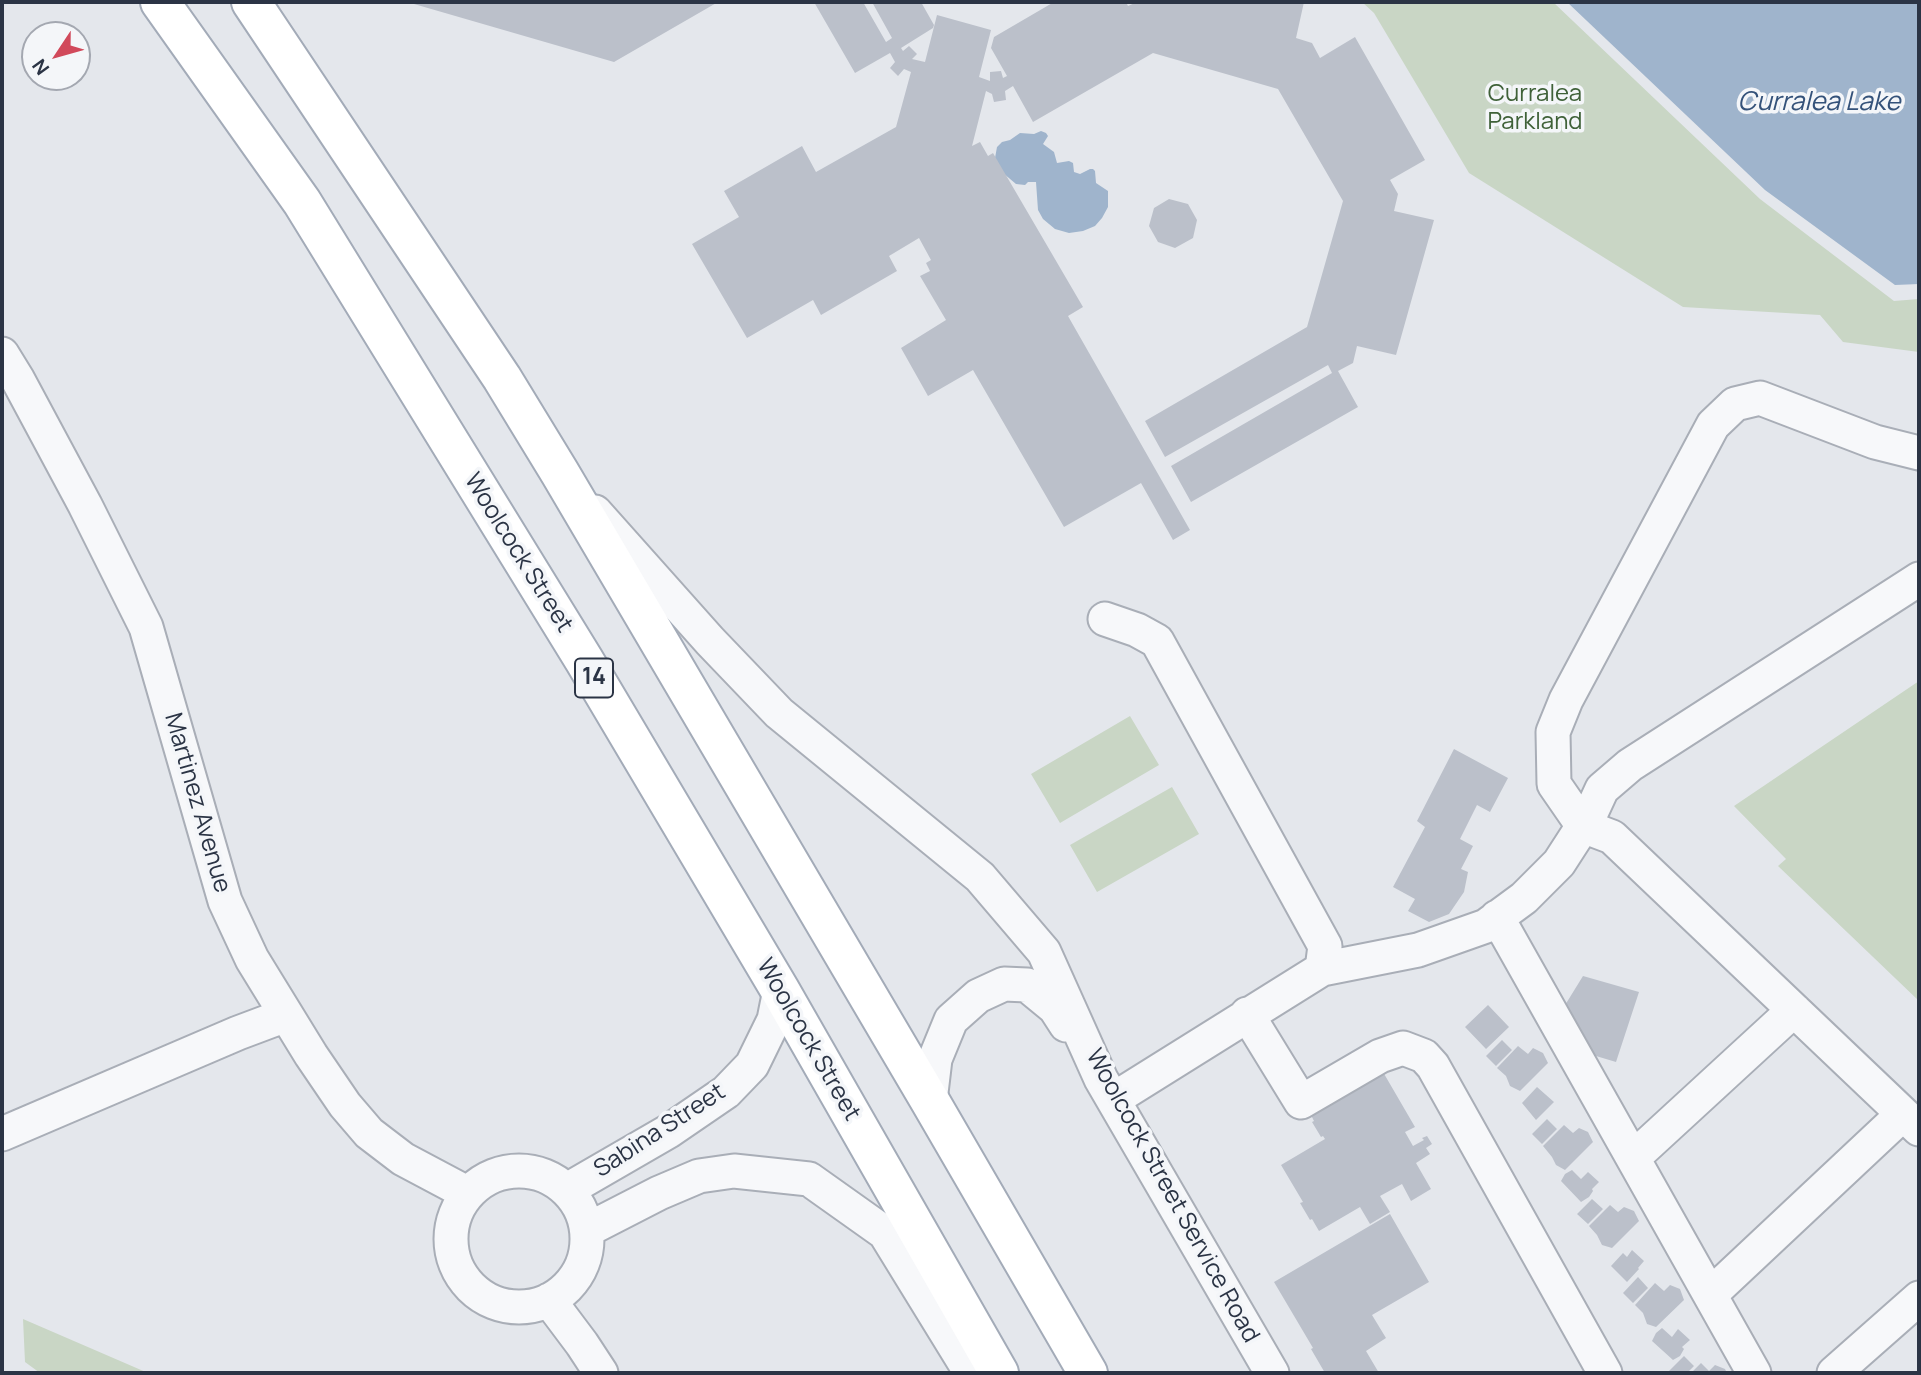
<!DOCTYPE html>
<style>
body{margin:0}
#map{position:relative;width:1921px;height:1375px;overflow:hidden;background:#e4e7ec;font-family:Manrope,sans-serif}
canvas{display:block}
.frame{position:absolute;inset:0;border:4px solid #2b3445;pointer-events:none}
.north{position:absolute;left:21px;top:21px;width:70px;height:70px;box-sizing:border-box;background:#f4f6f9;border:2px solid #a4a8b1;border-radius:50%;rotate:234deg;font-size:19px;font-weight:700;line-height:28px;text-align:center;color:#2b3445}
.north::after{content:'';display:block;margin:auto;width:24px;height:32px;background:#d1495b;clip-path:polygon(50% 0,100% 100%,50% 72%,0 100%)}
</style>
<div id="map">
<canvas width="1921" height="1375"></canvas>
<div class="frame"></div>
<div class="north">N</div>
</div>
<script>
const g = document.querySelector('canvas').getContext('2d');
g.lineJoin = 'round';
function paint(path, color) {
  g.fillStyle = color;
  g.fill(path, 'evenodd');
}
function shape(rows) {
  const path = new Path2D();
  for (const r of rows) {
    if (r.length === 3) {
      path.moveTo(r[0] + r[2], r[1]);
      path.arc(r[0], r[1], r[2], 0, 2 * Math.PI);
      continue;
    }
    path.moveTo(r[0], r[1]);
    for (let i = 2; i < r.length; i += 2) path.lineTo(r[i], r[i + 1]);
  }
  return path;
}
function strokePath(path, color, width, dash) {
  g.strokeStyle = color;
  g.lineWidth = width;
  g.lineCap = dash ? 'butt' : 'round';
  g.setLineDash(dash || []);
  g.stroke(path);
}
function drawText(font, color, halo, rows, align = 'center') {
  g.font = font + ' Manrope,sans-serif';
  g.lineWidth = 7;
  g.setLineDash([]);
  g.textBaseline = 'middle';
  g.strokeStyle = halo;
  g.fillStyle = color;
  for (const [text, x, y, turn = 0] of rows) {
    g.save();
    g.translate(x, y);
    g.rotate((+turn || 0) * Math.PI / 180);
    g.textAlign = isNaN(turn) ? turn : align;
    if (halo) g.strokeText(text, 0, 0);
    g.fillText(text, 0, 0);
    g.restore();
  }
}
const green = shape([
 [1362,2,1553,2,1760,199,1894,301,1919,299,1919,352,1843,342,1820,315,1683,307,1469,173,1374,13],
 [1919,681,1919,1001,1778,866,1786,859,1734,806],
 [1130,716,1159,765,1060,823,1031,774],
 [1172,787,1199,834,1097,892,1070,845],
 [23,1319,148,1373,40,1373,25,1362]
]);
const water = shape([
 [1567,2,1919,2,1919,284,1895,285,1765,190],
 [1041,131,1046,133,1048,136,1043,144,1054,152,1057,163,1069,161,1073,163,1074,172,1080,174,1090,169,1093,169,1095,171,1096,183,1108,191,1108,207,1102,218,1095,226,1083,231,1069,233,1055,229,1043,219,1038,210,1036,182,1028,182,1025,185,1016,184,1003,173,995,158,997,147,1002,142,1010,140,1020,133,1034,134]
]);
const building = shape([
 [414,2,718,2,614,62,414,4],
 [814,2,863,2,886,42,892,38,872,2,921,2,934,25,933,28,901,48,903,51,909,46,917,54,912,59,925,62,937,15,991,30,979,77,990,81,990,72,1001,71,1003,78,1007,76,991,48,994,37,1054,2,1126,2,1128,6,1137,2,1304,2,1296,38,1312,43,1320,58,1355,37,1425,160,1390,180,1398,194,1394,211,1434,220,1396,355,1357,346,1353,363,1338,371,1358,407,1191,502,1171,466,1332,373,1328,365,1165,457,1145,421,1307,327,1343,201,1278,89,1153,53,1033,122,1013,86,1005,91,1006,100,994,102,992,94,986,91,972,146,980,142,988,156,993,153,1083,307,1068,316,1190,530,1173,540,1141,483,1064,527,973,370,928,396,901,348,946,320,920,276,930,271,926,263,931,260,919,238,889,256,897,271,821,315,813,300,747,338,692,244,739,217,724,191,802,146,816,172,896,127,911,72,904,69,898,76,890,68,895,62,890,53,855,73],
 [1169,199,1188,204,1197,220,1193,238,1175,248,1158,242,1149,226,1154,208],
 [1454,749,1508,778,1490,812,1477,805,1460,839,1473,846,1461,869,1468,872,1464,892,1449,914,1429,922,1408,911,1415,899,1393,887,1425,827,1417,821],
 [1583,976,1639,992,1616,1062,1586,1053,1562,1010],
 [1488,1005,1509,1027,1486,1049,1465,1027],
 [1502,1040,1512,1050,1496,1066,1486,1056],
 [1518,1046,1528,1054,1533,1048,1543,1053,1548,1063,1520,1091,1510,1086,1506,1076,1497,1068],
 [1383,1072,1415,1127,1405,1132,1413,1146,1424,1140,1422,1138,1427,1136,1432,1144,1426,1148,1430,1154,1416,1163,1431,1189,1411,1201,1402,1184,1380,1196,1390,1212,1370,1224,1360,1207,1319,1231,1312,1219,1310,1220,1300,1203,1303,1202,1281,1165,1325,1139,1323,1136,1321,1137,1312,1122,1314,1121,1311,1115],
 [1537,1087,1554,1102,1536,1120,1522,1103],
 [1547,1119,1557,1129,1542,1144,1532,1134],
 [1564,1125,1573,1133,1579,1128,1588,1132,1593,1142,1565,1170,1556,1165,1552,1157,1543,1146],
 [1572,1170,1581,1179,1588,1172,1599,1182,1592,1189,1593,1191,1589,1197,1581,1202,1561,1181,1565,1174],
 [1592,1199,1603,1209,1588,1224,1577,1214],
 [1610,1205,1618,1212,1624,1207,1634,1211,1639,1221,1612,1248,1602,1245,1597,1235,1589,1226],
 [1390,1214,1429,1282,1372,1315,1386,1338,1366,1351,1379,1373,1325,1373,1311,1349,1313,1348,1274,1282],
 [1632,1250,1644,1261,1638,1268,1639,1269,1627,1282,1611,1266,1623,1253,1627,1257],
 [1638,1277,1648,1288,1633,1303,1623,1293],
 [1655,1283,1664,1291,1670,1285,1680,1289,1684,1300,1656,1327,1647,1324,1643,1313,1635,1305],
 [1662,1328,1672,1337,1678,1329,1690,1340,1682,1347,1684,1349,1680,1356,1673,1360,1652,1341,1656,1333],
 [1684,1356,1694,1366,1687,1373,1670,1373,1668,1372],
 [1701,1363,1709,1371,1715,1365,1725,1369,1727,1373,1691,1373]
]);
const minor = shape([
 [2,354,18,380,85,505,146,627,225,901,252,959,311,1055,345,1105,369,1133,403,1159,467,1193],
 [1919,453,1875,442,1760,398,1735,404,1713,425,1566,700,1553,732,1554,784,1583,826,1612,837,1919,1129],
 [595,512,710,641,779,713,980,877,1044,952,1101,1079,1272,1373],
 [1105,619,1137,630,1157,641,1325,946,1322,969,1114,1099],
 [1497,917,1754,1373],
 [1322,969,1418,950,1486,926,1524,898,1559,863,1590,815,1602,789,1630,765,1919,579],
 [1247,1014,1301,1102,1380,1056,1403,1048,1424,1056,1433,1066,1605,1373],
 [930,1101,935,1059,951,1020,978,996,1004,984,1027,985,1055,1008,1066,1025],
 [2,1134,238,1033,286,1015],
 [1633,1158,1794,1010],
 [519,1239,68],
 [567,1190,669,1131,726,1092,752,1065,774,1020,780,990],
 [587,1230,659,1193,699,1176,734,1171,809,1179,885,1233,971,1373],
 [1710,1295,1903,1114],
 [549,1300,582,1344,601,1373],
 [1834,1373,1919,1298]
]);
const major = shape([
 [160,2,302,202,584,660,780,990,999,1373],
 [251,2,502,378,560,473,930,1101,1088,1373]
]);
const shields = [
 [594,678,38]
];
const shieldNames = [
 ["14",594,678]
];
const parkNames = [
 ["Curralea",1535,94],
 ["Parkland",1535,122]
];
const streetNames = [
 ["Woolcock Street",518,553,58],
 ["Martinez Avenue",197,803,74],
 ["Woolcock Street",808,1040,60],
 ["Sabina Street",660,1131,-33],
 ["Woolcock Street Service Road",1172,1196,61]
];
const waterNames = [
 ["Curralea Lake",1819,103]
];
paint(green, '#c9d6c5');
paint(water, '#9fb4cc');
paint(building, '#bbc0ca');
strokePath(minor, '#a9aeb7', 37);
strokePath(major, '#a3abb8', 42);
strokePath(minor, '#f7f8fa', 33);
strokePath(major, '#fff', 38);
for (const [x, y, w] of shields) {
  const box = new Path2D();
  box.roundRect(x - w / 2, y - 19.5, w, 39, 5);
  g.fillStyle = '#f4f6f9';
  g.fill(box);
  strokePath(box, '#2b3445', 2);
}
drawText('bold 23px', '#2b3445', null, shieldNames);
drawText('24px', '#3f6138', '#f4f6f9', parkNames);
drawText('24px', '#2b3445', '#f4f6f9', streetNames);
drawText('italic 26px', '#34527a', '#f4f6f9', waterNames);
</script>
